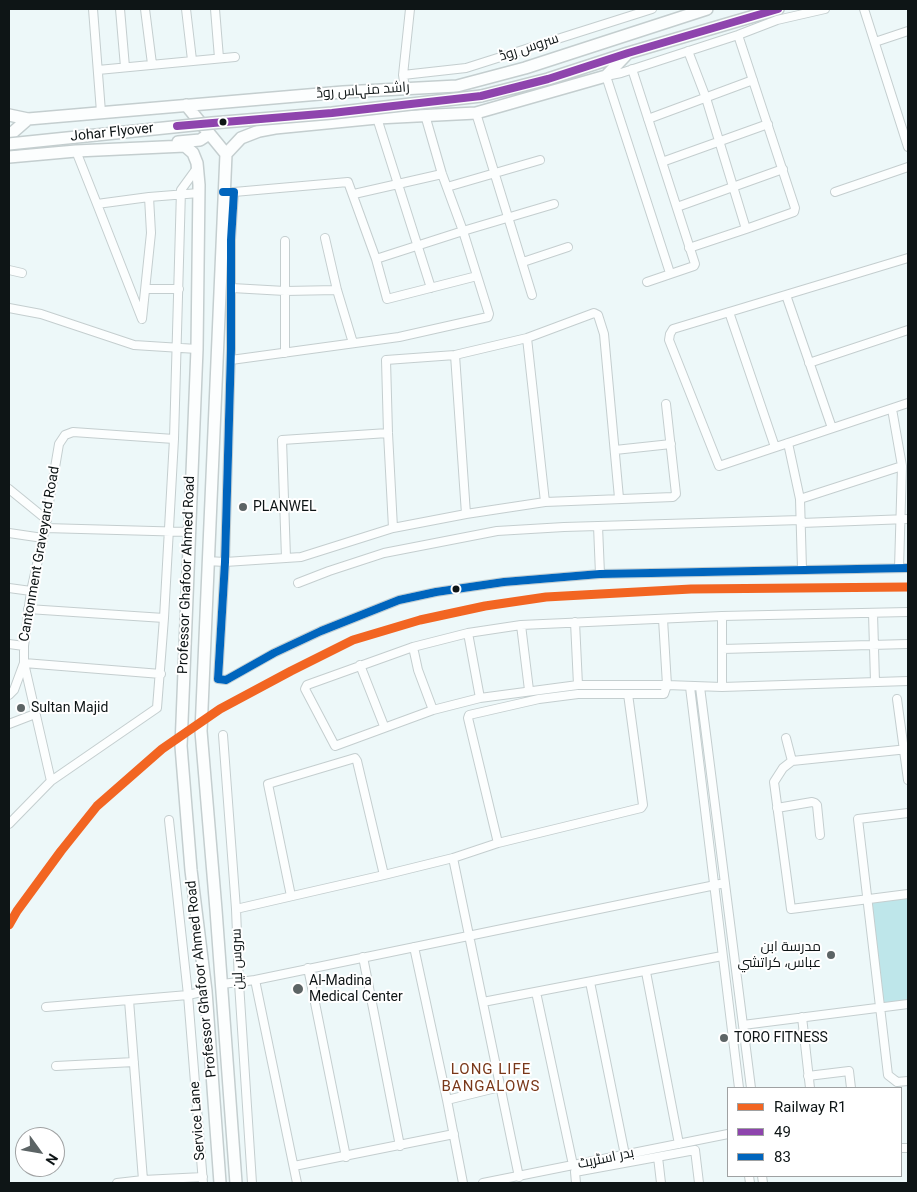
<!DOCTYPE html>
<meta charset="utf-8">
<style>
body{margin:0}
#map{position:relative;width:917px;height:1192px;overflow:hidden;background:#edf8f9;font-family:Roboto,sans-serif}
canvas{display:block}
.frame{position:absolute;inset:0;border:10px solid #0e1516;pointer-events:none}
.legend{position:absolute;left:727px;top:1087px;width:175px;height:90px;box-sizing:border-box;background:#fff;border:1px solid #9fa1a2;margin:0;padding:6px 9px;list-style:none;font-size:15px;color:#0e1516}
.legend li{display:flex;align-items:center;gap:10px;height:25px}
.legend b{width:25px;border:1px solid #9fa1a2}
.north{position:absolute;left:15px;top:1127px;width:50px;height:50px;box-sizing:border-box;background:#fff;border:1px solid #9fa1a2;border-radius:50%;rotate:122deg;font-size:14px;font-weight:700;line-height:20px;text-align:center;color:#0e1516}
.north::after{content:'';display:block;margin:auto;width:18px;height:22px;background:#5c6465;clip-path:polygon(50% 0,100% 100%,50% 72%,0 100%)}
</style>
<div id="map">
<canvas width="917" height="1192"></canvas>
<div class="frame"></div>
<ul class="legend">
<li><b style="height:6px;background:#f26522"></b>Railway R1</li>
<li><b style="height:6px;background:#8e44ad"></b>49</li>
<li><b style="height:6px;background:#0065bd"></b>83</li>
</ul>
<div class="north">N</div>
</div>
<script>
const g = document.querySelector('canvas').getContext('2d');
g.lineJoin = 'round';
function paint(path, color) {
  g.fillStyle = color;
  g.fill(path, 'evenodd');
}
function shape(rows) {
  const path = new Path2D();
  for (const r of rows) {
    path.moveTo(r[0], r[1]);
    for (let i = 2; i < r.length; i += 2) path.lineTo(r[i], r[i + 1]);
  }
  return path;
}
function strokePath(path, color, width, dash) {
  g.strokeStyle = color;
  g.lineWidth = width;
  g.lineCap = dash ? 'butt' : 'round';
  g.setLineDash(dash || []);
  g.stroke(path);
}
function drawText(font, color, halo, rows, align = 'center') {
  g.font = font + ' Roboto,Cairo,sans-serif';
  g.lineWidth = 4;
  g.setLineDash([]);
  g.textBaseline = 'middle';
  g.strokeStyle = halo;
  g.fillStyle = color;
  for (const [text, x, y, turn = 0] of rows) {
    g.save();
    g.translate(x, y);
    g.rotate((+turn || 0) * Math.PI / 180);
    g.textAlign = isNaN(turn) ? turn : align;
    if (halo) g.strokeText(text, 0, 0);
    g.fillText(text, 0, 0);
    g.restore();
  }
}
const green = shape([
 [908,894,908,1004,880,1008,867,899]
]);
const street = shape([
 [93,9,101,112],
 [120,9,125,67],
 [145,9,152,64],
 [186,9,192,60],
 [215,9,219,58],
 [864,9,908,147],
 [875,42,908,31],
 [688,51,706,98,746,229,794,212,795,208,738,35],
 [632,69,695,264,694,266,647,282],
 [98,70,235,57],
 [403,75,466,68,652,9],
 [405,88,403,75,410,9],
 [476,113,532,295],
 [377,118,431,288],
 [648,119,753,80],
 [76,151,97,204,142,319,151,233,149,197,97,204],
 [662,162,768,124],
 [447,187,540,160],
 [223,192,234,192,231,240,231,349,225,562,218,679,226,680,274,653,321,631,399,600,436,592,504,582,600,574,908,568],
 [234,192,348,182,376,259,387,299,477,276],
 [835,192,908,167],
 [354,194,442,174],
 [149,197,199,193],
 [677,207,783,169],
 [325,238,337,290,353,343],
 [285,241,285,353],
 [689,248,746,229],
 [908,258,673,329,670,334,669,340,719,466,908,403],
 [376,259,463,231,554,204],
 [523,262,568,247],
 [9,270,22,273],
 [670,273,606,76,621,73,738,35,777,20,825,9],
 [232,288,285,291,337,290],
 [146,289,179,289],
 [786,295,832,428],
 [9,308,41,314,134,345,197,349],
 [729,312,775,447],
 [527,338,545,502],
 [455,355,466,514],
 [231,360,399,337,488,317,489,314,463,231,442,174,425,115],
 [809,363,908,330],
 [892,409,902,466,899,568],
 [788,443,800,499,802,569],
 [615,450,671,444],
 [9,489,47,520],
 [800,499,902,466],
 [801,523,908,519],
 [598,526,600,574],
 [45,528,189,532],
 [393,528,388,433,386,360,455,355,527,338,594,313,598,315,604,334,619,498],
 [9,533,43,538],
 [286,558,282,440,388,433],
 [207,561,225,562,301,557,393,528,466,514,545,502,673,497,676,494,666,404],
 [298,583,329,571,384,553,497,531,564,527,801,520],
 [9,588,31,591],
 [28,609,164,618],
 [908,612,722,616,521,625,468,633,413,647,307,685,305,689,335,746,433,710,480,698,578,685,667,685,722,687,908,681],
 [873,613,875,682],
 [575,622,578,685],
 [521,625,529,690],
 [468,633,480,698],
 [9,644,24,646],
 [413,647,418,670,433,710],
 [722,649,908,644],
 [24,663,161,674],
 [360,665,384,726],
 [690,687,739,1088],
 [700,687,751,1088],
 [722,687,722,616],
 [9,695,14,690,24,663],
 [897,699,908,780],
 [9,724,35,714],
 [223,735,236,909,239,983,252,1183],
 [786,738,792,761,783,768,774,782,791,909,908,894],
 [792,761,908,749],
 [51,781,157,708,164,618,174,439,181,190,197,168],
 [777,808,812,802,815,803,817,805,820,835],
 [908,813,858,819,888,1075,897,1082,908,1081],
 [169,820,188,995,203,1183],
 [9,824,51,781,24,663,24,646,31,591,43,538,59,444,65,435,73,432,174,439],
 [498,843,468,718,469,715,539,699,578,694,664,694,667,685,663,619],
 [453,858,519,1177],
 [291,896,268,784,355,758,357,761,384,875],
 [236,909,384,875,453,858,498,843,641,808,643,805,628,694],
 [414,947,447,1100,463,1183],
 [363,957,400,1146],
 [308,968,346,1157],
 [646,972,679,1144],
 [255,980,297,1183],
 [590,982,625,1155],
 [222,984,255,980,725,883],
 [536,992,573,1165],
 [129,1000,143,1180],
 [483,1002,722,956],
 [46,1007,188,995,206,991],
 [802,1017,810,1088],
 [743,1025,908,1004],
 [56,1066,134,1062],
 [808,1076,849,1071,851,1088],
 [447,1100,500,1087],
 [901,1148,908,1148],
 [658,1157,661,1183],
 [294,1166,454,1134],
 [749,1176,750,1183],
 [762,1176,763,1183],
 [117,1183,143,1180,203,1177],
 [483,1183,728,1134],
 [576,1183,575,1172,695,1150,699,1183]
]);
const primary = shape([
 [481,96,548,79,628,53,778,9],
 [186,105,226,154,201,731,216,910,236,1183],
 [9,115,28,119,343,92,457,86,525,68,707,9],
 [9,134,12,133,28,119],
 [178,142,200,140,209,134],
 [226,154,241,138,259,131,275,128,377,118,476,113,606,76,628,53],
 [9,157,76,151,185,146,193,153,197,163,199,185,197,349,181,746,191,870,206,991,220,1183]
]);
const primaryBridge = shape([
 [9,144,212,123,332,113,481,96]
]);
const bus1 = shape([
 [177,126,332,113,481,96,548,79,628,53,778,9]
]);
const bus2 = shape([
 [223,192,234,192,231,240,231,349,225,562,218,679,226,680,274,653,321,631,399,600,436,592,504,582,600,574,908,568]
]);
const rail1 = shape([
 [9,925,17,911,61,851,97,806,162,749,220,709,291,671,353,640,420,620,485,606,546,597,691,589,908,587]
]);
const markers = [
 [223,122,4.5,"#0e1516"],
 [243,507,5,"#5c6465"],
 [456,589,4.5,"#0e1516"],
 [21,708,5,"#5c6465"],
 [831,955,5,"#5c6465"],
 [298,989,6,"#5c6465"],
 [724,1038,5,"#5c6465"]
];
const streetNames = [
 ["سروس روڈ",529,48,-18],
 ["راشد منہاس روڈ",363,91,-4],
 ["Johar Flyover",112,133,-6],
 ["Cantonment Graveyard Road",40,554,-80],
 ["Professor Ghafoor Ahmed Road",187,575,-88],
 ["سروس لین",238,959,-92],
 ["Professor Ghafoor Ahmed Road",202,979,-96],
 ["Service Lane",198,1121,-94],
 ["بدر اسٹریٹ",606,1159,-12]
];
const poiNames = [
 ["PLANWEL",253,507],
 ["Sultan Majid",31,708],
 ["مدرسة ابن",821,947,"right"],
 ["عباس، كراتشي",821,963,"right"],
 ["Al-Madina",309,981],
 ["Medical Center",309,997],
 ["TORO FITNESS",734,1038]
];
const neighbourhoodNames = [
 ["LONG LIFE",491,1070],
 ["BANGALOWS",491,1087]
];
paint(green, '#bee6ea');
strokePath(street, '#c4cecf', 10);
strokePath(primary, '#c4cecf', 14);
strokePath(street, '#fcfefe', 8);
strokePath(primary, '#fcfefe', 11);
strokePath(primaryBridge, '#c4cecf', 14, []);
strokePath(primaryBridge, '#fcfefe', 11);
strokePath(bus1, '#8e44ad', 8);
strokePath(bus2, '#0065bd', 8);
strokePath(rail1, '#f26522', 9);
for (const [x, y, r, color] of markers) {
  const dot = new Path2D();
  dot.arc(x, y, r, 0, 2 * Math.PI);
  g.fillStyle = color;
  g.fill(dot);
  strokePath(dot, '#fff', 2);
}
drawText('14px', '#0e1516', '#fff', streetNames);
drawText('14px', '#0e1516', '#fff', poiNames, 'left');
g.letterSpacing = '1px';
drawText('15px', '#79381a', '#fff', neighbourhoodNames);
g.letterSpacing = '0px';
</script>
